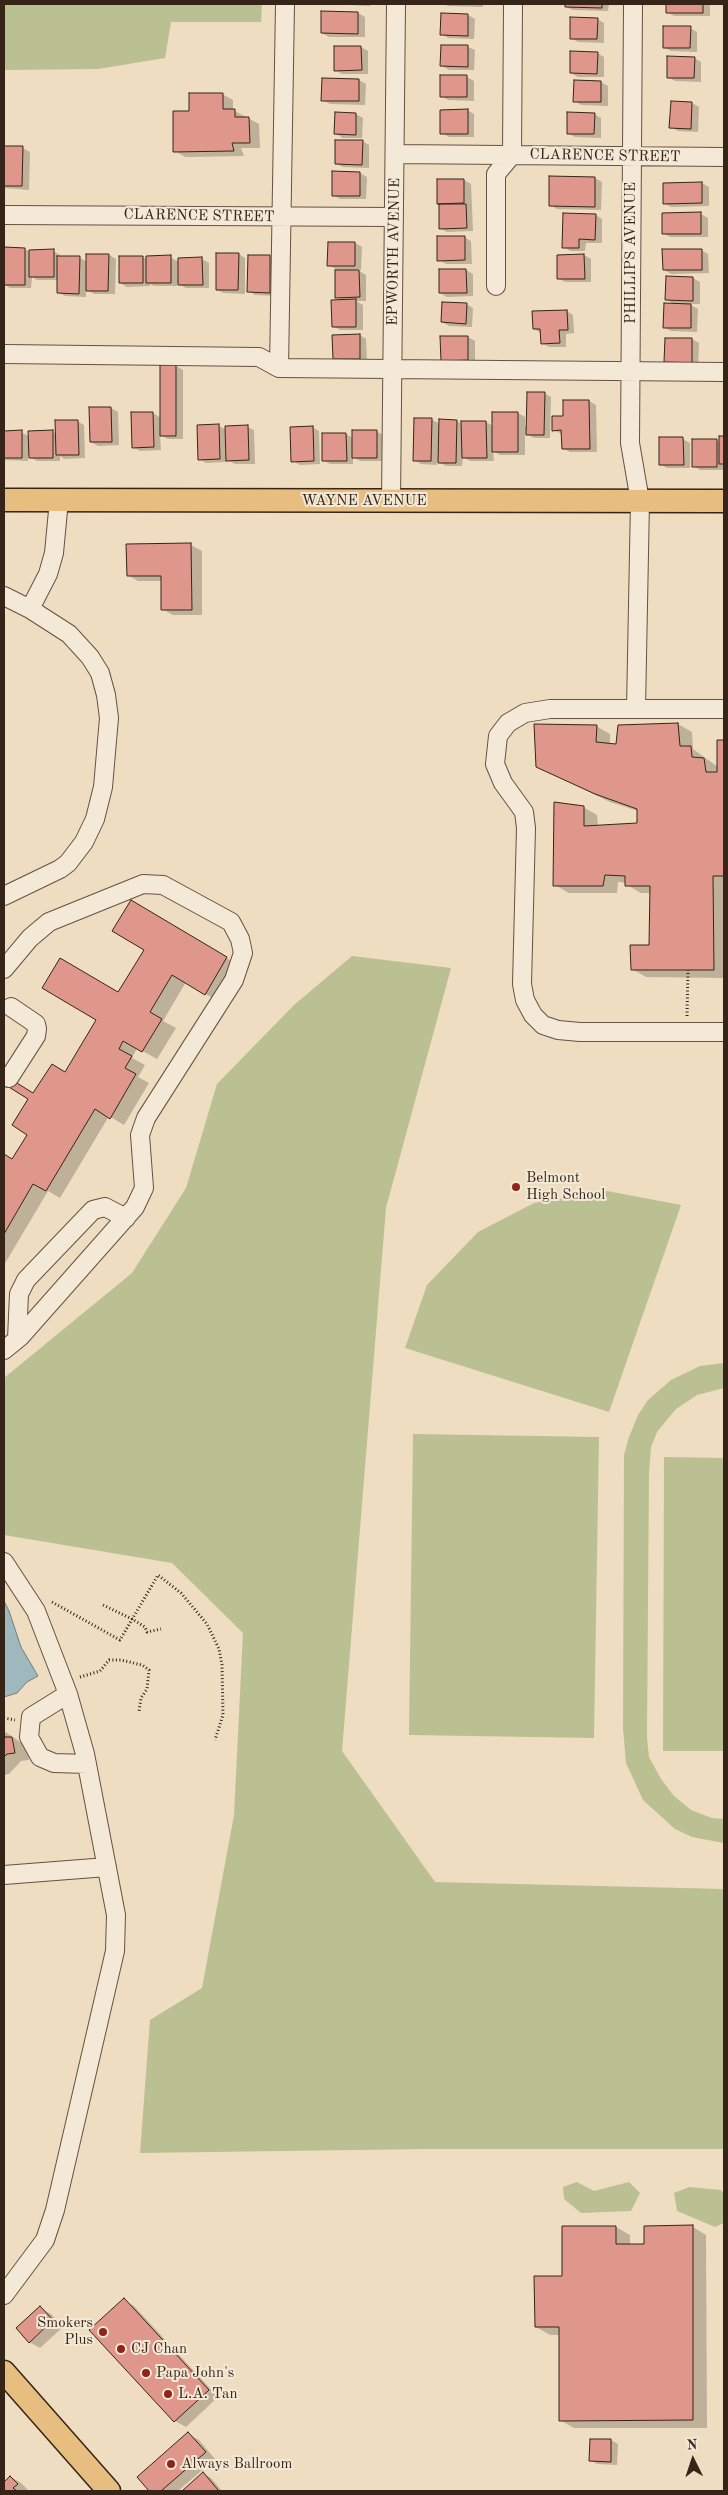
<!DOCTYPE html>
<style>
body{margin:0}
#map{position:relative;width:728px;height:2495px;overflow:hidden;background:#eeddc0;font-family:"Old Standard TT",serif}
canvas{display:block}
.frame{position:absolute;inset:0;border:5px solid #362418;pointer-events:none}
.north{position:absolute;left:668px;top:2435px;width:50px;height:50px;-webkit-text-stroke:4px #f4e9d6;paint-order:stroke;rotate:356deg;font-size:14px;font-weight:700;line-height:20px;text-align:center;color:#362418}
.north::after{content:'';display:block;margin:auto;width:18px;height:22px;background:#362418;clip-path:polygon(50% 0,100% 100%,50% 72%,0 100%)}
</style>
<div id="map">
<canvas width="728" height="2495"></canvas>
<div class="frame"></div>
<div class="north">N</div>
</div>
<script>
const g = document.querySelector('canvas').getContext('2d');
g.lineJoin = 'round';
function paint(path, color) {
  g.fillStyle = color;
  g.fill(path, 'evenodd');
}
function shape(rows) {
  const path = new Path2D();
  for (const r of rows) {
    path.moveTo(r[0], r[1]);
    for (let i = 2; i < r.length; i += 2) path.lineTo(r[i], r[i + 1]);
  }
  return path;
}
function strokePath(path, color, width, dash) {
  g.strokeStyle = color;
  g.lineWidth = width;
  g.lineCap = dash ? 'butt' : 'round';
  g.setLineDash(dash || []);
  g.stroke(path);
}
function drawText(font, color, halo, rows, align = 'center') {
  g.font = font + ' "Old Standard TT",serif';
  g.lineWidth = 4;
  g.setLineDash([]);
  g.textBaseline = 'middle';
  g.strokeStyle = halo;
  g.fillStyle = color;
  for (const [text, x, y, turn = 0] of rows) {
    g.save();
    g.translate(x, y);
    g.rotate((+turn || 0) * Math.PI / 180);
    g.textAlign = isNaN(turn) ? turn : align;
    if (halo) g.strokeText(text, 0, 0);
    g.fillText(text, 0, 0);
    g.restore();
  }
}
const green = shape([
 [4,4,262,4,261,22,171,22,165,58,98,69,4,70],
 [352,956,451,968,386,1208,342,1751,435,1882,724,1889,724,2149,425,2149,140,2153,150,2020,202,1988,234,1815,243,1633,172,1563,4,1535,4,1378,132,1273,186,1188,217,1084,294,1005],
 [607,1191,681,1205,609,1412,405,1348,427,1285,478,1232,534,1203],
 [724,1363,724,1388,697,1395,676,1409,657,1432,651,1447,649,1473,647,1737,649,1757,661,1779,674,1796,691,1810,712,1818,724,1819,724,1843,692,1837,675,1829,643,1800,626,1763,623,1728,624,1455,629,1437,638,1415,648,1400,671,1380,700,1366],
 [413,1434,599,1437,594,1738,409,1735],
 [664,1457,724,1458,724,1751,663,1751],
 [577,2182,594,2191,629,2182,640,2193,631,2211,581,2213,564,2199,563,2187],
 [689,2187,721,2190,724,2194,724,2223,715,2227,677,2211,674,2193]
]);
const water = shape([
 [4,1601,9,1611,21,1647,38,1676,27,1682,17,1693,4,1697,4,1601]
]);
const shadow = shape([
 [327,4,370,4,370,6],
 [443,4,483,4,483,7,448,6],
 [566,4,609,4,608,11,573,10,566,7],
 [667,4,710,4,710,16,674,16,667,12],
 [322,12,358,13,365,17,365,37,329,37,322,33],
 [468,15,475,19,474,39,448,38,442,34],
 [597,19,604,23,604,43,578,42,571,38],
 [690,28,697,32,697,52,671,51,664,47],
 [361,47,368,51,368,74,342,74,335,70],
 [468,47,475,50,474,70,449,70,442,66],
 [597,53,604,57,604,77,578,77,571,73],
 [694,58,701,62,701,82,675,81,668,77],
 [467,77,474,81,474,101,448,100,441,96],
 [359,80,366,84,365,105,330,104,323,100],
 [601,82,608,86,608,106,581,105,575,101],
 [222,94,233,100,233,110,259,124,260,148,241,148,244,156,185,157,175,151],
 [672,102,692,103,699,107,698,132,678,131,671,127],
 [467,110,474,114,474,137,449,137,442,133],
 [356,114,363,118,362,138,343,138,336,134],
 [594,114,601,118,601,138,575,137,568,133],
 [362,141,369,145,369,168,343,167,336,163],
 [4,147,23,148,30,152,29,190,4,188],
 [360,173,367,177,366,199,340,199,333,195],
 [551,177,595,178,602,182,601,210,557,209,550,205],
 [464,180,471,184,473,231,447,232,440,228,440,204,438,203],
 [702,183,709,187,709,206,671,207,664,203],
 [701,214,708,218,708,237,670,237,663,233],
 [596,215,602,219,602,243,586,243,585,251,570,251,564,247],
 [464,237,471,241,472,264,446,264,439,260],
 [355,243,362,247,361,270,356,269,366,275,366,301,356,301,363,305,363,330,340,330,333,326,343,301,336,297,336,269,328,265],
 [4,249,25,249,30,252,53,251,60,255,60,257,80,258,87,262,109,255,116,259,115,294,94,294,86,289,86,297,65,296,58,292,58,280,37,280,32,277,31,288,10,288,4,284],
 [701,250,708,254,709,273,671,274,664,270],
 [239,254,245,258,245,294,224,293,217,290],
 [584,255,591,259,591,282,565,282,558,278,558,256],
 [249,256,270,257,277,261,276,296,255,295,249,291],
 [143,257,147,260,170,257,179,262,179,259,202,259,209,263,209,288,186,288,177,283,177,286,154,286,150,284,150,286,127,287,120,283],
 [466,270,473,274,473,296,447,297,440,293],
 [693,278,700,282,700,304,689,304,698,309,697,332,671,331,664,327,676,305,667,300],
 [466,304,473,308,472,327,449,326,442,322],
 [567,311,573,315,574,333,566,334,566,347,549,347,542,343,541,333,534,329],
 [360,335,366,339,367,362,341,362,334,358],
 [468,337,475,341,475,364,449,364,442,360],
 [692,339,699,343,698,366,672,365,665,361],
 [161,366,176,366,183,370,183,439,168,439,160,435,161,450,140,451,133,447,153,413,161,418],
 [544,393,551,397,550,438,534,438,525,433,525,455,500,455,493,451,494,461,470,461,463,457,462,466,446,466,437,461,437,465,421,464,414,460,431,419,440,424,456,421,462,424,486,422,493,426,518,413,525,417,525,426,527,426],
 [589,401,596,405,597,452,570,452,563,448,562,434,553,430,564,417],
 [111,408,118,412,119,445,98,446,91,442],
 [77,421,84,425,85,458,64,459,60,456,60,461,37,461,28,456,28,461,4,460,4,432,21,432,30,437,53,432,57,434],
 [198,426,219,426,227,430,247,427,254,430,255,464,235,464,227,460,227,462,206,463,199,459],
 [312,427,319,431,320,464,300,465,293,461],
 [376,431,383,435,383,461,360,461,353,457,353,464,330,464,323,460,323,435,346,434,353,438],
 [724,437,723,470,700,470,694,466,716,440,720,443,720,438],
 [683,439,690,443,690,468,667,468,660,464],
 [128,545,191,545,202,551,202,615,173,615,162,609,162,581,138,581,128,575],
 [678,724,692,732,693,749,718,767,718,742,724,742,724,978,646,977,632,969,651,946,651,893,641,893,627,885,627,883,618,882,617,893,569,893,555,885,583,807,597,815,598,826,638,824,638,811,610,802,537,766,596,726,610,734,610,745,617,746],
 [131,902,240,966,219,1002,186,982,163,1021,176,1028,157,1059,137,1048,132,1058,145,1065,138,1077,149,1083,124,1125,109,1116,60,1198,48,1191,4,1265,4,1155,13,1161,28,1135,34,1094,65,1073,119,994,146,949],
 [4,1731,26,1746,29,1760,21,1761,9,1774,4,1775],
 [616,2227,630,2235,630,2245,645,2245,693,2227,706,2235,707,2428,574,2428,560,2420,560,2335,550,2335,536,2327,563,2277],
 [124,2300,134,2306,218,2397,186,2427,175,2421],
 [40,2308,51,2314,63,2327,40,2348,29,2342],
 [188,2434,199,2440,215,2459,178,2491,151,2491,138,2477],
 [591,2440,611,2440,618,2444,617,2465,597,2464,590,2460],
 [204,2474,211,2478,222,2491,184,2491],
 [11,2477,21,2483,28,2490,4,2491,4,2484]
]);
const building = shape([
 [565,4,602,4,602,8,565,7,565,4],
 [666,4,703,4,703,13,666,13,666,4],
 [321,11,358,12,358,34,321,33,321,11],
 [441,13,468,14,468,36,440,35,441,13],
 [570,17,598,18,597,39,570,39,570,17],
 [663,26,691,26,690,48,663,48,663,26],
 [441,45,468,45,468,67,440,66,441,45],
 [334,46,361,46,362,70,334,71,334,46],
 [570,51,598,52,597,74,570,73,570,51],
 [667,56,695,57,694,78,667,78,667,56],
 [440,75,467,75,467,97,440,97,440,75],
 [322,78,359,79,359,101,321,101,322,78],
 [574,80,601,81,601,102,573,102,574,80],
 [189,93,223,93,223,109,235,109,235,117,249,117,250,143,232,143,234,151,173,152,173,111,189,111,189,93],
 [671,101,692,102,691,129,669,128,671,101],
 [468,109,468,134,440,134,440,110,468,109],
 [335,112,356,113,356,135,334,134,335,112],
 [567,112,595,113,594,134,567,134,567,112],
 [335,140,363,140,362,165,335,164,335,140],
 [4,146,23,146,22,186,4,186,4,146],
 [332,171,360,172,360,196,332,196,332,171],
 [549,176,595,177,595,207,549,206,549,176],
 [437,179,464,179,464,203,437,204,437,179],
 [702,182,702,203,663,204,663,183,702,182],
 [439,204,466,204,467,228,439,229,439,204],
 [701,212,701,234,662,234,662,213,701,212],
 [563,213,596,214,595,240,579,239,579,248,562,248,563,213],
 [437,236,465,236,465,260,437,261,437,236],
 [328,242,355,242,355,266,327,266,328,242],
 [4,247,25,248,25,285,4,285,4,247],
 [54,249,54,277,29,277,29,250,54,249],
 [662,249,702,249,702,270,663,270,662,249],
 [216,253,239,253,238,290,216,290,216,253],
 [86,254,109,254,108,291,86,291,86,254],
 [584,254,585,279,557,279,557,255,584,254],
 [171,255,171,283,146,283,146,256,171,255],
 [248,255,270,255,270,293,247,292,248,255],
 [57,256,80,256,79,294,57,293,57,256],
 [119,256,143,256,143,283,119,283,119,256],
 [202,257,203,285,178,285,178,258,202,257],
 [439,269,466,269,467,293,439,293,439,269],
 [335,270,359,270,360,297,335,298,335,270],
 [666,276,693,277,693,301,665,300,666,276],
 [356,299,356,327,332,327,331,300,356,299],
 [442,302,467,303,466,324,441,322,442,302],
 [664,303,691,304,691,328,663,328,664,303],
 [567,310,568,330,559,330,560,343,541,344,540,329,533,329,532,311,567,310],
 [360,334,360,359,333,359,332,335,360,334],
 [440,336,468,336,468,360,441,361,440,336],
 [665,338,692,338,692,363,664,362,665,338],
 [160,365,176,365,176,436,160,436,160,365],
 [527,392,545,392,544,435,526,435,527,392],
 [563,400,589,400,590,449,562,449,561,430,552,431,552,416,563,416,563,400],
 [89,407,111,407,112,442,90,442,89,407],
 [131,412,153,412,154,447,132,448,131,412],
 [492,412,518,412,518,452,492,452,492,412],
 [414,418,432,418,431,461,413,461,414,418],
 [439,419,457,420,456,463,438,463,439,419],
 [55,420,78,420,79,455,56,455,55,420],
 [461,421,486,421,487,458,462,458,461,421],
 [219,424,220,459,198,460,197,425,219,424],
 [248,425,249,460,226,461,225,426,248,425],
 [313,426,314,461,291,462,290,427,313,426],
 [22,430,22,458,4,458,4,431,22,430],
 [53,430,53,458,29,458,28,431,53,430],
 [352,430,377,430,377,458,352,458,352,430],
 [322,433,346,433,347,461,322,461,322,433],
 [719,436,724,436,724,464,719,464,719,436],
 [659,437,683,437,684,465,659,465,659,437],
 [692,439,717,439,717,467,692,467,692,439],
 [191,543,192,610,161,610,161,576,127,576,126,544,191,543],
 [678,723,680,746,691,746,692,757,704,758,706,772,717,772,717,740,724,740,724,876,713,876,714,970,631,970,630,945,649,945,650,886,625,886,625,876,605,875,603,886,553,886,554,802,584,806,584,826,637,823,637,809,595,794,536,767,534,724,597,725,596,742,616,744,618,725,678,723],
 [131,900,227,957,205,995,172,975,150,1012,162,1019,142,1052,123,1041,119,1049,132,1056,125,1068,136,1074,110,1119,95,1109,46,1191,33,1184,4,1234,4,1154,12,1159,27,1135,12,1125,28,1099,4,1084,4,1075,33,1093,52,1064,65,1072,96,1020,42,988,60,958,118,992,144,950,112,931,131,900],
 [4,1735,5,1737,12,1737,15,1753,7,1754,4,1757,4,1735],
 [693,2225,693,2420,559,2421,559,2327,535,2327,534,2276,562,2276,562,2226,616,2226,616,2244,644,2244,644,2226,693,2225],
 [124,2298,209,2390,174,2422,89,2330,124,2298],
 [40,2306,53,2320,29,2343,16,2328,40,2306],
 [188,2432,206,2452,161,2491,149,2491,137,2477,188,2432],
 [590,2439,611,2439,611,2462,589,2461,590,2439],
 [203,2472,219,2491,182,2491,203,2472],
 [10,2476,18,2484,13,2488,17,2491,4,2491,4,2482,10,2476]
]);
const path = shape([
 [687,1016,688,970],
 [52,1602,120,1640,158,1575,181,1593,207,1624,219,1649,222,1665,223,1715,215,1740],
 [103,1605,132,1619,145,1627,147,1632,161,1629],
 [80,1677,100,1671,109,1660,121,1660,142,1665,149,1670,147,1689,141,1698,139,1711],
 [4,1718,15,1720]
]);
const minor = shape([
 [633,4,630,443,640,501,636,709],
 [395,154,724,157],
 [4,215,394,217],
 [496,286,496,174,512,155,513,4],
 [4,354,259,357,279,368,724,372],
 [279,368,285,4],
 [391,501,396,4],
 [4,596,30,609,69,634,90,657,100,673,106,695,109,718,103,787,95,819,84,842,68,863,60,869,4,896],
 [30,609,48,574,54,553,59,500],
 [724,709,550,709,525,713,508,723,498,736,495,764,503,783,524,812,526,828,522,984,525,1000,533,1015,543,1025,558,1030,580,1032,724,1032],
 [4,969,30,938,49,922,143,884,163,885,231,922,240,939,243,953,234,980,146,1118,140,1135,144,1188,135,1207,20,1337,4,1350],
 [9,1078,36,1036,37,1029,36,1024,11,1007],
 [17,1339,19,1294,26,1280,93,1210,105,1207,126,1218],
 [4,1562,36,1611,68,1694,85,1754,116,1915,115,1951,55,2210,45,2240,4,2295],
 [68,1694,31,1717,29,1737,40,1757,54,1763,87,1764],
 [4,1875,107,1867]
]);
const major = shape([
 [4,500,724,501],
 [4,2372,109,2491]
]);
const markers = [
 [516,1187,5,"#8f2418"],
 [103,2332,5,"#8f2418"],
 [121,2349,5,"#8f2418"],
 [146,2373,5,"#8f2418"],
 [168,2394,5,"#8f2418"],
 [171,2464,5,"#8f2418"]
];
const streetNames = [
 ["CLARENCE STREET",605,156,1],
 ["CLARENCE STREET",199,216,1],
 ["EPWORTH AVENUE",394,252,-89],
 ["PHILLIPS AVENUE",631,253,-90],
 ["WAYNE AVENUE",364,501]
];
const poiNames = [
 ["Belmont",526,1178],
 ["High School",526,1195],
 ["Smokers",93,2323,"right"],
 ["Plus",93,2340,"right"],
 ["CJ Chan",131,2349],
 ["Papa John's",156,2373],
 ["L.A. Tan",178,2394],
 ["Always Ballroom",181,2464]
];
paint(green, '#bac091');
paint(water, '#9fb8be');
strokePath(water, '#757d7c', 1);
paint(shadow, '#0003');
paint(building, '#df978c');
strokePath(building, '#362418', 1);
strokePath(minor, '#645242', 20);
strokePath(major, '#362418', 25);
strokePath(path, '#362418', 3, [1, 2.5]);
strokePath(minor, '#f4e9d6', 18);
strokePath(major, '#e7be80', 22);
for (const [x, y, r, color] of markers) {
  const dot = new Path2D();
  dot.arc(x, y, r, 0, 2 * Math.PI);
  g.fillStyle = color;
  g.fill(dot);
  strokePath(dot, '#f4e9d6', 2);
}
drawText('15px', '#362418', '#f4e9d6', streetNames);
drawText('15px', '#362418', '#f4e9d6', poiNames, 'left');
</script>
